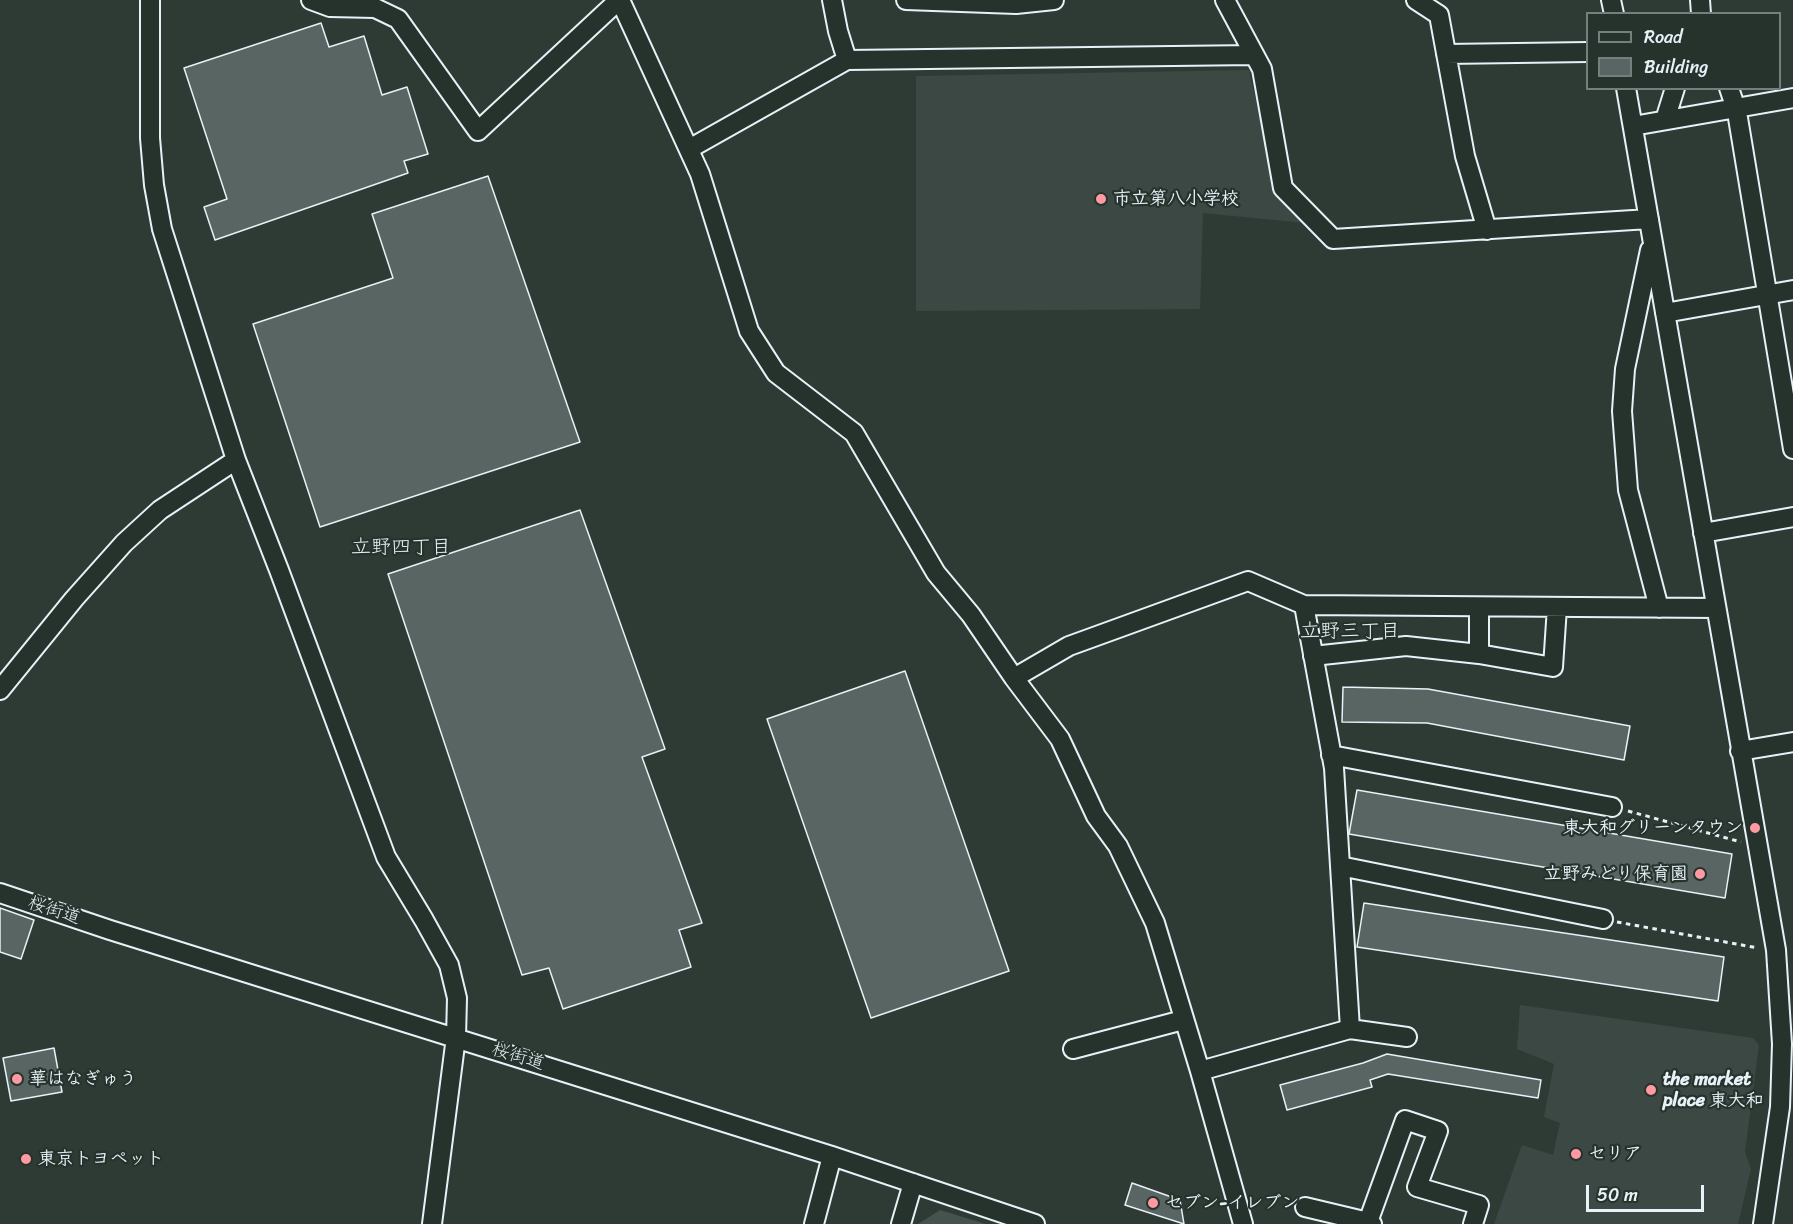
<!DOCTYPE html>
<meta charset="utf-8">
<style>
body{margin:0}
#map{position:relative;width:1793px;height:1224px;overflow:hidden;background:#2e3b35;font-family:Sriracha,sans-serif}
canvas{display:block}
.legend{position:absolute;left:1586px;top:12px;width:195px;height:78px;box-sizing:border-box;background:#26332d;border:2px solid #747f7e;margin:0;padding:8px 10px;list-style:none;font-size:18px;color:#e8f1f8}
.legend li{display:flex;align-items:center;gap:12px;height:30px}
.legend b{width:30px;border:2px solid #747f7e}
.scale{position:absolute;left:1586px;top:1185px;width:118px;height:27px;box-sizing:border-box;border:3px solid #e8f1f8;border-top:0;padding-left:8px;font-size:18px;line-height:21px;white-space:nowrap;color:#e8f1f8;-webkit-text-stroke:4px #26332d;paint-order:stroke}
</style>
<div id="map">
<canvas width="1793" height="1224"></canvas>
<ul class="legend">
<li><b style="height:8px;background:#26332d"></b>Road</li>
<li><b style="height:16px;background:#596563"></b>Building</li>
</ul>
<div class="scale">50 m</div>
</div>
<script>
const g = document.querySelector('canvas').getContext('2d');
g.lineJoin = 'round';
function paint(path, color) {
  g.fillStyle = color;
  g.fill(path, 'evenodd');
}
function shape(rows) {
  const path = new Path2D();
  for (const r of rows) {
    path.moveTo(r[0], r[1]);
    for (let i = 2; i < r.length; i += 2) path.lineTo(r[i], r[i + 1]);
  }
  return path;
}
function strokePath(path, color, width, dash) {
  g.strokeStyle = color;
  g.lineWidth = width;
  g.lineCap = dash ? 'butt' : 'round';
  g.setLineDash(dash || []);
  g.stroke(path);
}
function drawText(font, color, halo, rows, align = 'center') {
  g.font = font + ' Sriracha,"Klee One",sans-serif';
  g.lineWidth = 4.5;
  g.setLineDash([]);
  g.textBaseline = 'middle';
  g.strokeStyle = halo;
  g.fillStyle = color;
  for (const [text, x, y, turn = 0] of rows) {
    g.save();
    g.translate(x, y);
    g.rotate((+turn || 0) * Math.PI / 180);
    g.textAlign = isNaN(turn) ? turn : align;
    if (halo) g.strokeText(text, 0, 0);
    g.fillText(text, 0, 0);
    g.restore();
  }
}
const built = shape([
 [1249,70,1275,186,1305,223,1203,213,1200,309,916,311,916,76],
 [1520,1005,1753,1038,1759,1045,1745,1152,1751,1169,1738,1224,1494,1224,1522,1145,1553,1155,1560,1123,1544,1117,1554,1064,1517,1049]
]);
const green = shape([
 [940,1210,986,1224,918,1224]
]);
const building = shape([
 [321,23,329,47,364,36,382,95,407,87,428,154,404,161,408,173,215,240,204,207,227,199,184,68,321,23],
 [488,176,580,442,320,527,253,324,393,278,372,214,488,176],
 [580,510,665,749,642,757,702,923,679,930,691,967,563,1009,549,968,522,975,388,574,580,510],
 [905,671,1009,971,871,1018,767,719,905,671],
 [1343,687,1428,689,1630,726,1624,760,1427,723,1342,722,1343,687],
 [1357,790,1732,854,1725,898,1349,834,1357,790],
 [1364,903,1724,957,1718,1001,1357,947,1364,903],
 [0,908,34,920,21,959,0,952,0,908],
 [54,1048,62,1092,11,1101,3,1058,54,1048],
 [1387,1054,1541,1080,1538,1098,1388,1074,1370,1080,1372,1087,1287,1110,1280,1085,1363,1063,1387,1054],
 [1132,1183,1180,1200,1184,1224,1125,1205,1132,1183]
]);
const path = shape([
 [1628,811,1741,842],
 [1617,922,1758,948]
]);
const minor = shape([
 [150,0,150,138,154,185,162,229,236,460,279,570,386,857,424,920,449,965,457,998,456,1037,432,1224],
 [311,0,330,7,375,8,398,19,478,131,619,0],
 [620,0,700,174,749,331,776,373,854,433,936,573,971,615,1014,678,1060,739,1096,816,1118,846,1155,923,1200,1071,1243,1224],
 [832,0,838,31,847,60,1254,55],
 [906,0,1016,4,1054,0],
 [1225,0,1262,69,1283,188,1333,239,1649,219],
 [1416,0,1439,15,1465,156,1487,230],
 [1611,0,1614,14],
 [1700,0,1701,14],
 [1446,54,1588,52],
 [1626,88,1776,950,1782,1044,1780,1107,1763,1224],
 [1729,88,1737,112,1793,449],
 [1665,120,1675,88],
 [1633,126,1793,98],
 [689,149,847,60],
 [1650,250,1625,369,1622,411,1628,490,1659,608],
 [1665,313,1793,290],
 [1703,533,1793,517],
 [1479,607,1479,654],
 [1313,656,1406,646,1479,654,1553,667,1557,607],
 [1014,678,1069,646,1248,581,1304,605,1716,608],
 [0,690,74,599,124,543,160,510,236,460],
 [1740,751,1793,742],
 [1331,755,1612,807],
 [1340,866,1603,919],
 [0,893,110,930,832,1156,1035,1224],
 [1350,1029,1407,1037],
 [1073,1049,1183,1020],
 [1200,1071,1350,1029,1334,768,1304,605],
 [1305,1207,1368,1222],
 [814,1224,832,1156],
 [901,1224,913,1183],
 [1372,1224,1368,1222,1405,1120,1438,1131,1417,1187,1479,1205,1473,1224]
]);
const markers = [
 [1101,199,6,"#ff9aa2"],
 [1755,828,6,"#ff9aa2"],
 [1700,874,6,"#ff9aa2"],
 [17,1079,6,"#ff9aa2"],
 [1651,1090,6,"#ff9aa2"],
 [1576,1154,6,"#ff9aa2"],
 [26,1159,6,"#ff9aa2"],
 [1153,1203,6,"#ff9aa2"]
];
const poiNames = [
 ["市立第八小学校",1113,199],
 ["東大和グリーンタウン",1743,828,"right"],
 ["立野みどり保育園",1688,874,"right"],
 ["華はなぎゅう",29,1079],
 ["the market",1663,1080],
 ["place 東大和",1663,1101],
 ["セリア",1588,1154],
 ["東京トヨペット",38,1159],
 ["セブン-イレブン",1165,1203]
];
const streetNames = [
 ["桜街道",54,911,18],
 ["桜街道",518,1057,17]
];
const neighbourhoodNames = [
 ["立野四丁目",401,548],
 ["立野三丁目",1350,632]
];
paint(built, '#3b4843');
paint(green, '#45524e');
paint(building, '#596563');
strokePath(building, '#e8f1f8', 1.5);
strokePath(minor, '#e8f1f8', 22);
strokePath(path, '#e8f1f8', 3, [4.5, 4.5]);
strokePath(minor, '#26332d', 18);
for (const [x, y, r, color] of markers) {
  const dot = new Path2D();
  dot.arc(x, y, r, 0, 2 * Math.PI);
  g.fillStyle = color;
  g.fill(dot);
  strokePath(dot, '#26332d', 2);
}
drawText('bold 18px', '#e8f1f8', '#26332d', poiNames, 'left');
drawText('18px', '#e8f1f8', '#26332d', streetNames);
drawText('20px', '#e8f1f8', '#26332d', neighbourhoodNames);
</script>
